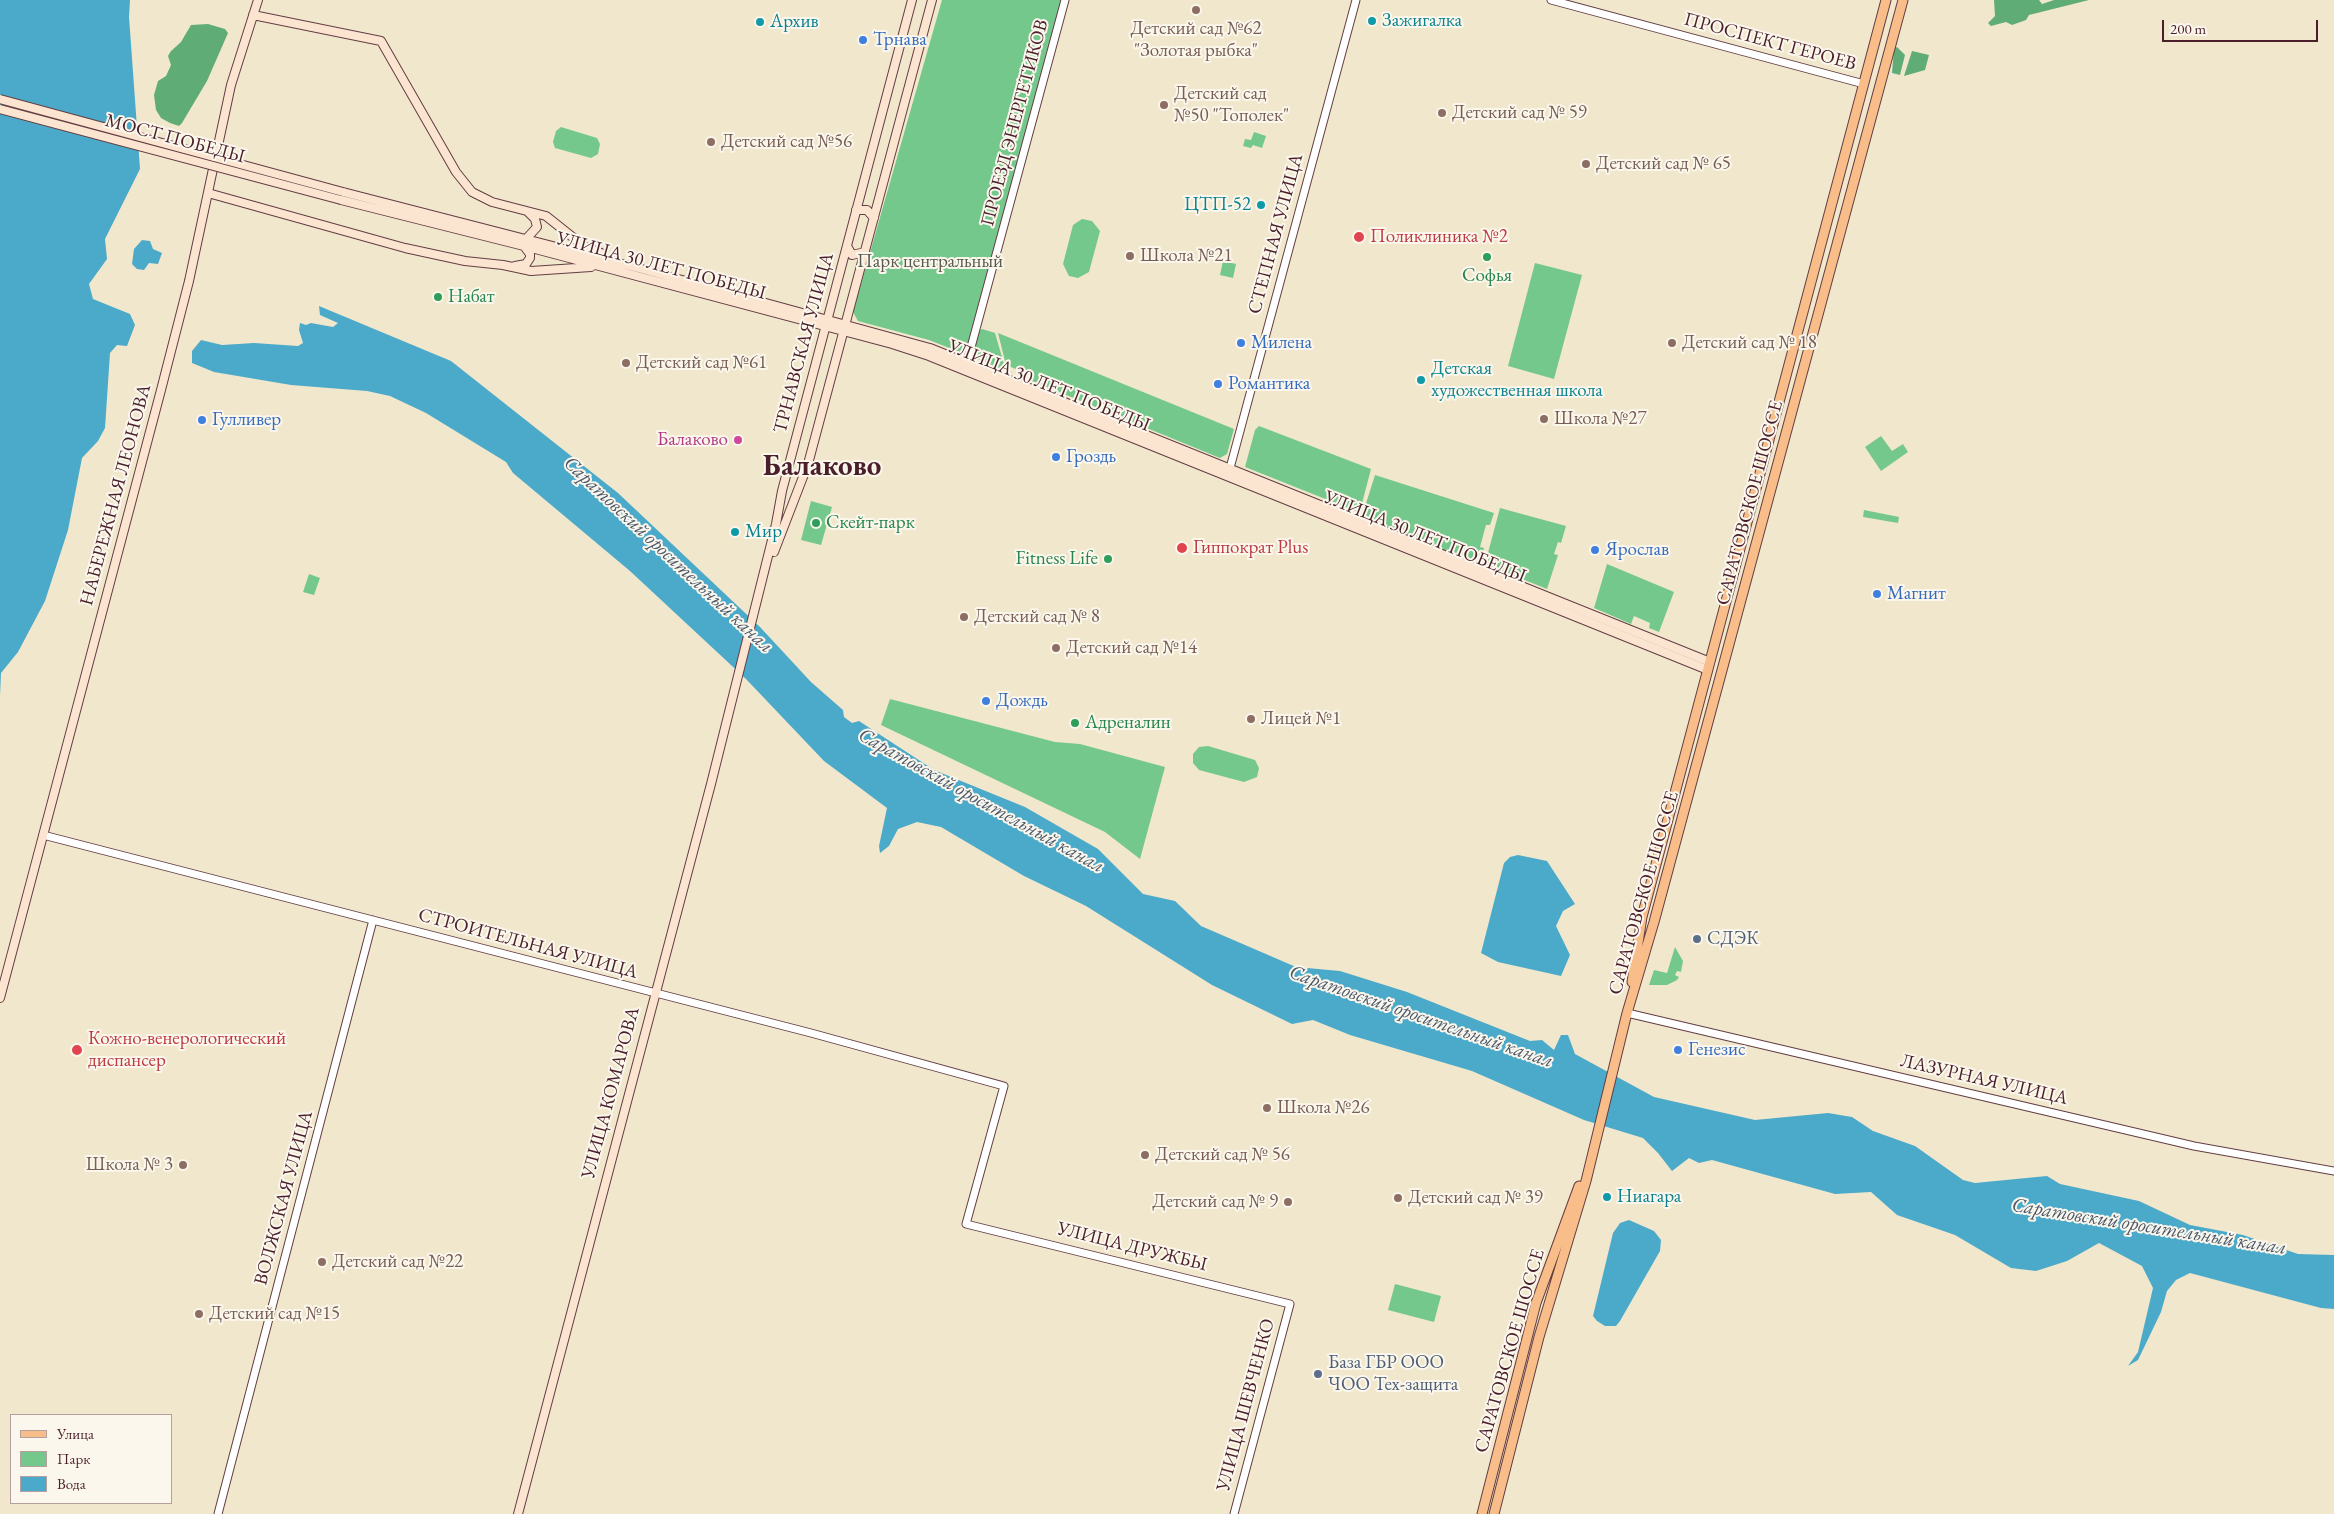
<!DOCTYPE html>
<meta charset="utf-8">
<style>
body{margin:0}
#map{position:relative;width:2334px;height:1514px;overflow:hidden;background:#f1e7cd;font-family:"EB Garamond",serif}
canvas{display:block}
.legend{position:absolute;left:10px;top:1414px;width:162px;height:90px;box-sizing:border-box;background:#fbf7ec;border:1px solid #b4a19f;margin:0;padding:6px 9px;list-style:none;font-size:15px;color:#4a1f2b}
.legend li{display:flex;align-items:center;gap:10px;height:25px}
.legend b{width:25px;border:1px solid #b4a19f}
.scale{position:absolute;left:2162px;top:20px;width:156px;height:22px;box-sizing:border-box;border:2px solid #4a1f2b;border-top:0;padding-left:6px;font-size:15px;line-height:18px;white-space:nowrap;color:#4a1f2b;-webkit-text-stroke:4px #fbf7ec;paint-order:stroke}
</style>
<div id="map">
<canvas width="2334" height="1514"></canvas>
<ul class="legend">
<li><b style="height:6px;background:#f8bd89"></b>Улица</li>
<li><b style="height:14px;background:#75c88b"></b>Парк</li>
<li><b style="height:14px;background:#4baaca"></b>Вода</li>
</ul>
<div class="scale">200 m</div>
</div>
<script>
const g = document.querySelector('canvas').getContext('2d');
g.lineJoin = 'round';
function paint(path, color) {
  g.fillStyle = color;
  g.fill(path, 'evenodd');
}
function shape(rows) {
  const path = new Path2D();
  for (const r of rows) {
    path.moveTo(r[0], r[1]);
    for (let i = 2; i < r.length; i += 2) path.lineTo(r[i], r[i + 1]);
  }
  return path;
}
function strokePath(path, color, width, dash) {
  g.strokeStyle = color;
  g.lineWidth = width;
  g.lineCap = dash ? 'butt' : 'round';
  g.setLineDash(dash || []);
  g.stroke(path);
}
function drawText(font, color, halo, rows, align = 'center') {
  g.font = font + ' "EB Garamond",serif';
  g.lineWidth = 4;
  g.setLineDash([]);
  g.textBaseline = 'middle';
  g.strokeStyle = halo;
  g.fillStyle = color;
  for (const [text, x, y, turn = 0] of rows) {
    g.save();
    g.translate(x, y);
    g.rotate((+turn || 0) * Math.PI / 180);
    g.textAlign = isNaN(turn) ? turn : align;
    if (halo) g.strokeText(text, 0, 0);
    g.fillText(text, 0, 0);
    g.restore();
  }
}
const green = shape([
 [942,0,1062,0,968,348,962,353,929,340,858,321,853,312],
 [561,127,597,138,600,144,598,154,591,158,555,148,553,142,556,131],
 [1254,132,1266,136,1262,148,1253,145,1251,148,1243,146,1245,139,1251,140],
 [1082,219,1092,221,1100,231,1089,272,1078,278,1069,276,1063,264,1073,225],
 [1223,261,1236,264,1233,278,1220,275],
 [1535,263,1582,275,1554,379,1508,366],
 [982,329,995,333,1006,371,977,359,973,351,979,331],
 [998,333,1234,429,1227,454,1220,458,1032,381,1029,377,1030,375,1006,365],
 [1259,426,1371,469,1360,511,1358,512,1245,467,1255,430],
 [1881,436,1892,451,1903,444,1908,452,1881,471,1865,447],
 [1375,475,1494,513,1490,525,1486,525,1480,547,1484,548,1481,560,1477,565,1365,519,1363,513],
 [811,501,832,507,821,545,801,540],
 [1500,508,1566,526,1561,543,1558,542,1554,554,1558,555,1547,589,1485,564],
 [1864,510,1899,517,1898,523,1863,517],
 [1607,564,1674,592,1659,632,1649,628,1650,623,1634,616,1631,624,1594,608],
 [309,574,320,578,314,595,303,592],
 [890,699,1055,742,1080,744,1165,767,1140,859,1105,832,881,725],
 [1208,746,1255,760,1259,768,1257,777,1244,782,1199,770,1193,763,1193,754,1199,747],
 [1675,947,1683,961,1681,972,1677,971,1675,975,1679,977,1677,980,1667,985,1649,985,1654,970,1667,973],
 [1395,1284,1441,1296,1434,1322,1388,1310]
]);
const forest = shape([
 [1994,0,2039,0,2042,4,2054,0,2089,0,2029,15,2026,20,2012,25,2006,22,1991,26,1988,23,1995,16],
 [208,24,225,29,228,33,207,81,182,123,179,126,170,123,161,118,156,110,154,95,158,81,166,76,171,65,168,56,171,51,181,42,191,25],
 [1897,47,1905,55,1900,75,1892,73,1894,49],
 [1912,51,1929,55,1925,70,1904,76]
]);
const water = shape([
 [0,0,130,0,129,17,140,169,105,239,107,259,89,284,93,299,130,314,135,325,127,346,117,345,110,353,105,428,98,441,82,458,68,530,45,601,18,652,1,673,0,696],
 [142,240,150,241,153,249,162,253,158,264,149,263,144,270,137,269,132,264,134,249],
 [319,306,451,361,618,493,760,627,811,682,843,710,844,717,852,723,859,721,934,770,1025,807,1098,849,1143,894,1175,901,1201,926,1296,967,1340,971,1407,992,1530,1041,1542,1040,1554,1050,1561,1035,1568,1035,1575,1054,1654,1097,1755,1120,1828,1113,1852,1117,1873,1131,1915,1146,1963,1180,1975,1183,2047,1176,2060,1184,2139,1201,2190,1225,2243,1235,2298,1254,2334,1255,2334,1309,2321,1308,2190,1273,2176,1280,2167,1291,2161,1312,2138,1360,2128,1366,2138,1352,2153,1288,2142,1266,2099,1243,2067,1261,2036,1271,2011,1268,1955,1235,1897,1215,1871,1192,1835,1194,1712,1160,1699,1163,1689,1158,1672,1171,1658,1153,1643,1138,1584,1120,1472,1071,1350,1035,1313,1020,1292,1024,1212,985,1086,906,1024,876,941,827,917,822,898,829,889,846,880,853,879,846,887,808,824,761,746,679,630,571,513,473,506,462,426,413,390,396,367,391,291,385,214,372,192,363,192,351,201,340,222,345,254,343,298,346,303,343,299,330,300,323,306,325,311,323,333,327,338,323,320,315],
 [1518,855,1547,861,1575,904,1563,911,1556,926,1570,955,1561,976,1498,962,1481,953,1504,863,1510,857],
 [1629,1220,1654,1231,1661,1240,1660,1251,1620,1321,1616,1326,1605,1326,1597,1321,1593,1316,1613,1233,1620,1223]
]);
const tertiary = shape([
 [1551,0,1864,84],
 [967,362,1065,0],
 [1230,468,1356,0],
 [43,835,811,1033,1004,1086,966,1224,1290,1304,1234,1514],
 [1627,1013,2194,1146,2334,1171],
 [218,1514,373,920]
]);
const secondary = shape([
 [253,15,381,41,456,172,472,192,492,202,546,216,585,247,601,253],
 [343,192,642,269,930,348,1710,662],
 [208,193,405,248,465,261,503,265,531,271,591,267],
 [341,200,524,246,892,344,929,356,1708,670],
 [856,210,867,210,874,218],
 [527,238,537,227,535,219,528,212],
 [847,246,852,255,865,252],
 [515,266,526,264,530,258,530,254,524,246],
 [774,552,808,464,932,0],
 [0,998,161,390,189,281,231,85,258,0],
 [518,1514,711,784,776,524,782,491,912,0]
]);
const primary = shape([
 [1632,982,1642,917,1886,0],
 [1482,1514,1536,1303,1579,1186],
 [1494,1514,1539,1337,1586,1181,1627,1013,1654,922,1903,0]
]);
const secondaryBridge = shape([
 [0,99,343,192],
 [0,109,341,200]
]);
const markers = [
 [1196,10,5,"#8d6e63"],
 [1372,21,5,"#0f9aa8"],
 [760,22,5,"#0f9aa8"],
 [863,40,5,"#3f7fe0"],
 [1164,105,5,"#8d6e63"],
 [1442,113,5,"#8d6e63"],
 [711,142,5,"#8d6e63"],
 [1586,164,5,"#8d6e63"],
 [1261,205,5,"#0f9aa8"],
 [1359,237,6,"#e0444e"],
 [1130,256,5,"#8d6e63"],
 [1487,257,5,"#2e9e5b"],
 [438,297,5,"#2e9e5b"],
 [1241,343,5,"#3f7fe0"],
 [1672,343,5,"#8d6e63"],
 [626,363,5,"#8d6e63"],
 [1421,380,5,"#0f9aa8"],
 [1218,384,5,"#3f7fe0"],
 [1544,419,5,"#8d6e63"],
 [202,420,5,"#3f7fe0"],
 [738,440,5,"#d1479c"],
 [1056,457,5,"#3f7fe0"],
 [816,523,5,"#2e9e5b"],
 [735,532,5,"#0f9aa8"],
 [1182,548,6,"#e0444e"],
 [1595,550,5,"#3f7fe0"],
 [1108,559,5,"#2e9e5b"],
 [1877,594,5,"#3f7fe0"],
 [964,617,5,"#8d6e63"],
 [1056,648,5,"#8d6e63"],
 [986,701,5,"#3f7fe0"],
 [1251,719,5,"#8d6e63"],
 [1075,723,5,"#2e9e5b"],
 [1697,939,5,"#5c6f8a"],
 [77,1050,6,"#e0444e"],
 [1678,1050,5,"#3f7fe0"],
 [1267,1108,5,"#8d6e63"],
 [1145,1155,5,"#8d6e63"],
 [183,1165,5,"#8d6e63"],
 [1607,1197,5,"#0f9aa8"],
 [1398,1198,5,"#8d6e63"],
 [1288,1202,5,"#8d6e63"],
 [322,1262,5,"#8d6e63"],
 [199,1314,5,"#8d6e63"],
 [1318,1374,5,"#5c6f8a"]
];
const cultureNames = [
 ["Зажигалка",1382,21],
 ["Архив",770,22],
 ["ЦТП-52",1251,205,"right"],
 ["Детская",1431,369],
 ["художественная школа",1431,391],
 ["Мир",745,532],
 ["Ниагара",1617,1197]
];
const educationNames = [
 ["Детский сад №62",1196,29,"center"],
 ["\"Золотая рыбка\"",1196,51,"center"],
 ["Детский сад",1174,94],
 ["№50 \"Тополек\"",1174,116],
 ["Детский сад № 59",1452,113],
 ["Детский сад №56",721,142],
 ["Детский сад № 65",1596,164],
 ["Школа №21",1140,256],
 ["Детский сад № 18",1682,343],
 ["Детский сад №61",636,363],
 ["Школа №27",1554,419],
 ["Детский сад № 8",974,617],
 ["Детский сад №14",1066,648],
 ["Лицей №1",1261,719],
 ["Школа №26",1277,1108],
 ["Детский сад № 56",1155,1155],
 ["Школа № 3",173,1165,"right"],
 ["Детский сад № 39",1408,1198],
 ["Детский сад № 9",1278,1202,"right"],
 ["Детский сад №22",332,1262],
 ["Детский сад №15",209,1314]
];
const shopNames = [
 ["Трнава",873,40],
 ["Милена",1251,343],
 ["Романтика",1228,384],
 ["Гулливер",212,420],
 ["Гроздь",1066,457],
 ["Ярослав",1605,550],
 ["Магнит",1887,594],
 ["Дождь",996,701],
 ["Генезис",1688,1050]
];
const streetNames = [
 ["ПРОСПЕКТ ГЕРОЕВ",1770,42,15],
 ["ПРОЕЗД ЭНЕРГЕТИКОВ",1015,123,-75],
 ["МОСТ ПОБЕДЫ",175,139,15],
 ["СТЕПНАЯ УЛИЦА",1276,234,-75],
 ["УЛИЦА 30 ЛЕТ ПОБЕДЫ",661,266,15],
 ["ТРНАВСКАЯ УЛИЦА",804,343,-75],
 ["УЛИЦА 30 ЛЕТ ПОБЕДЫ",1049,386,22],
 ["НАБЕРЕЖНАЯ ЛЕОНОВА",116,495,-75],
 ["САРАТОВСКОЕ ШОССЕ",1750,503,-75],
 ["УЛИЦА 30 ЛЕТ ПОБЕДЫ",1425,537,22],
 ["САРАТОВСКОЕ ШОССЕ",1644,893,-74],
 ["СТРОИТЕЛЬНАЯ УЛИЦА",528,944,15],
 ["ЛАЗУРНАЯ УЛИЦА",1984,1080,13],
 ["УЛИЦА КОМАРОВА",611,1093,-75],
 ["ВОЛЖСКАЯ УЛИЦА",284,1198,-75],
 ["УЛИЦА ДРУЖБЫ",1132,1247,14],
 ["САРАТОВСКОЕ ШОССЕ",1510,1351,-74],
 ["УЛИЦА ШЕВЧЕНКО",1246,1405,-75]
];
const healthNames = [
 ["Поликлиника №2",1370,237],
 ["Гиппократ Plus",1193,548],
 ["Кожно-венерологический",88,1039],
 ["диспансер",88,1061]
];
const parkNames = [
 ["Парк центральный",930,262]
];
const leisureNames = [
 ["Софья",1487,276,"center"],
 ["Набат",448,297],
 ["Скейт-парк",826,523],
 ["Fitness Life",1098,559,"right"],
 ["Адреналин",1085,723]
];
const hotelNames = [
 ["Балаково",728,440]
];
const serviceNames = [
 ["СДЭК",1707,939],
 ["База ГБР ООО",1328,1363],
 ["ЧОО Тех-защита",1328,1385]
];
const waterNames = [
 ["Саратовский оросительный канал",668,555,43],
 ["Саратовский оросительный канал",981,801,29],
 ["Саратовский оросительный канал",1421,1017,19],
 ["Саратовский оросительный канал",2149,1227,9]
];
const townNames = [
 ["Балаково",822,467]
];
paint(green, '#75c88b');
paint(forest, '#60ac77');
paint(water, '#4baaca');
strokePath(tertiary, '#633d43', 9);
strokePath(secondary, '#633d43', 10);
strokePath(primary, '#633d43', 11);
strokePath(tertiary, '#fff', 7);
strokePath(secondary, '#fce5d0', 8);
strokePath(primary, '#f8bd89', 9);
strokePath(secondaryBridge, '#633d43', 10, []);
strokePath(secondaryBridge, '#fce5d0', 8);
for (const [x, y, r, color] of markers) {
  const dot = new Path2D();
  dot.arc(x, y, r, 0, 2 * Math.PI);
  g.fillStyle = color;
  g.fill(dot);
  strokePath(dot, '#fbf7ec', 2);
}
drawText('19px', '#0d838f', '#fbf7ec', cultureNames, 'left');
drawText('19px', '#785e54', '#fbf7ec', educationNames, 'left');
drawText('19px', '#366cbe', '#fbf7ec', shopNames, 'left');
drawText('19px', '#4a1f2b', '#fbf7ec', streetNames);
drawText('19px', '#be3a42', '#fbf7ec', healthNames, 'left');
drawText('19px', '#595a4d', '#fbf7ec', parkNames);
drawText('19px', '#27864d', '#fbf7ec', leisureNames, 'left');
drawText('19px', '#b23c85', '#fbf7ec', hotelNames, 'right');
drawText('19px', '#4e5e75', '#fbf7ec', serviceNames, 'left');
drawText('italic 20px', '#4a576b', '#fbf7ec', waterNames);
drawText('bold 29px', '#4a1f2b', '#fbf7ec', townNames);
</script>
